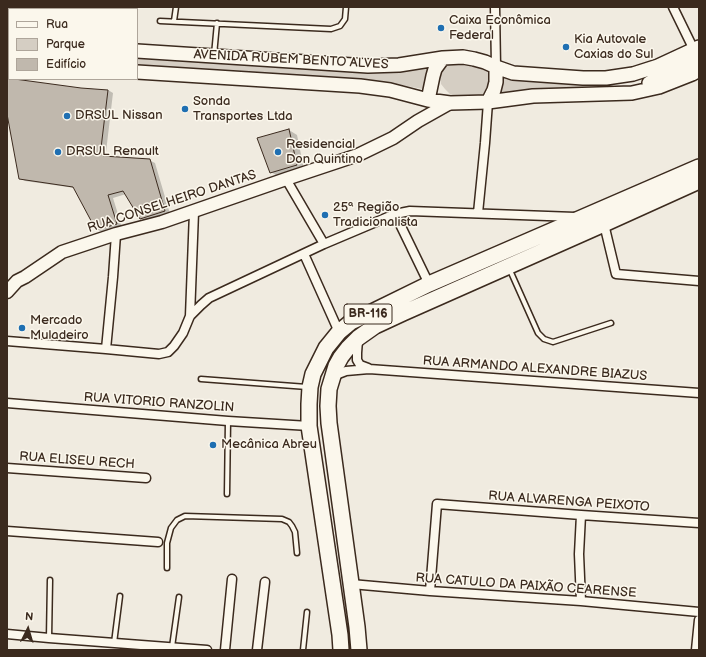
<!DOCTYPE html>
<meta charset="utf-8">
<style>
body{margin:0}
#map{position:relative;width:706px;height:657px;overflow:hidden;background:#f0ebe0;font-family:"Balsamiq Sans",sans-serif}
canvas{display:block}
.frame{position:absolute;inset:0;border:8px solid #3b2a1e;pointer-events:none}
.legend{position:absolute;left:8px;top:8px;width:130px;height:72px;box-sizing:border-box;background:#fbf7ec;border:1px solid #aea59a;margin:0;padding:5px 7px;list-style:none;font-size:12px;color:#3b2a1e}
.legend li{display:flex;align-items:center;gap:8px;height:20px}
.legend b{width:20px;border:1px solid #aea59a}
.north{position:absolute;left:8px;top:609px;width:40px;height:40px;-webkit-text-stroke:3px #fbf7ec;paint-order:stroke;rotate:5deg;font-size:11px;font-weight:700;line-height:16px;text-align:center;color:#3b2a1e}
.north::after{content:'';display:block;margin:auto;width:14px;height:18px;background:#3b2a1e;clip-path:polygon(50% 0,100% 100%,50% 72%,0 100%)}
</style>
<div id="map">
<canvas width="706" height="657"></canvas>
<div class="frame"></div>
<ul class="legend">
<li><b style="height:5px;background:#fbf7ec"></b>Rua</li>
<li><b style="height:11px;background:#d5cec3"></b>Parque</li>
<li><b style="height:11px;background:#c0b8ad"></b>Edifício</li>
</ul>
<div class="north">N</div>
</div>
<script>
const g = document.querySelector('canvas').getContext('2d');
g.lineJoin = 'round';
function paint(path, color) {
  g.fillStyle = color;
  g.fill(path, 'evenodd');
}
function shape(rows) {
  const path = new Path2D();
  for (const r of rows) {
    path.moveTo(r[0], r[1]);
    for (let i = 2; i < r.length; i += 2) path.lineTo(r[i], r[i + 1]);
  }
  return path;
}
function strokePath(path, color, width, dash) {
  g.strokeStyle = color;
  g.lineWidth = width;
  g.lineCap = dash ? 'butt' : 'round';
  g.setLineDash(dash || []);
  g.stroke(path);
}
function drawText(font, color, halo, rows, align = 'center') {
  g.font = font + ' "Balsamiq Sans",sans-serif';
  g.lineWidth = 3;
  g.setLineDash([]);
  g.textBaseline = 'middle';
  g.strokeStyle = halo;
  g.fillStyle = color;
  for (const [text, x, y, turn = 0] of rows) {
    g.save();
    g.translate(x, y);
    g.rotate((+turn || 0) * Math.PI / 180);
    g.textAlign = isNaN(turn) ? turn : align;
    if (halo) g.strokeText(text, 0, 0);
    g.fillText(text, 0, 0);
    g.restore();
  }
}
const green = shape([
 [137,55,428,65,426,78,428,90,391,83,357,79,137,65],
 [455,62,484,67,488,71,490,79,489,87,485,94,480,97,458,97,450,94,445,89,441,84,440,76,443,69,449,63],
 [501,77,606,86,498,96]
]);
const shadow = shape([
 [7,79,54,86,108,90,113,93,106,152,107,158,149,160,155,163,170,214,146,221,140,218,126,194,113,198,122,227,102,232,97,229,75,188,25,181,20,178,7,108],
 [289,130,297,135,304,169,279,177,271,172]
]);
const building = shape([
 [7,78,81,88,108,90,101,148,103,156,150,159,165,211,140,219,123,191,108,195,117,224,96,230,73,187,19,179,7,114,7,78],
 [289,129,297,165,270,173,257,138,289,129]
]);
const lane = shape([
 [71,9,71,7],
 [134,9,134,7],
 [160,21,331,29,340,26,345,19,346,7],
 [174,21,176,7],
 [214,55,217,23],
 [509,268,538,333,544,339,553,342,611,323],
 [201,379,307,387],
 [227,494,228,421],
 [167,568,167,543,171,528,177,520,185,516,282,519,289,522,292,526,295,532,297,553],
 [49,638,50,580],
 [114,643,120,596],
 [172,647,179,597],
 [303,650,307,612]
]);
const street = shape([
 [495,7,496,67],
 [673,7,694,50],
 [286,179,324,244],
 [478,213,485,143,488,102],
 [395,214,429,284],
 [604,224,616,274,699,281],
 [304,254,339,332],
 [190,316,194,212],
 [358,340,357,353,357,360,360,365,368,368],
 [7,341,106,349,159,354,168,352,174,346,183,333,190,316,201,305,209,298,324,244,395,214,410,211,575,217],
 [106,349,113,277,116,234],
 [333,376,346,371,369,369,699,393],
 [7,403,228,421,309,426],
 [7,468,146,478],
 [581,515,579,554,581,601],
 [7,531,158,542],
 [351,584,430,591,581,601,699,612],
 [430,591,437,504,581,515,699,523],
 [7,634,49,638,207,650],
 [225,650,232,579],
 [257,650,265,582],
 [696,650,699,620]
]);
const secondary = shape([
 [7,292,17,281,25,277,62,252,116,234,162,222,286,179,358,155,393,138,418,121,450,103]
]);
const primary = shape([
 [7,43,9,43],
 [137,51,368,66,399,65,443,58,463,57,474,59,485,62,496,67,513,73,583,78,606,78,633,74,658,66,699,47],
 [7,63,9,63],
 [137,72,360,86,390,90,428,100,450,103,488,102,533,96,632,93,659,87,692,74,699,70],
 [649,83,694,59],
 [428,100,433,76,435,69,443,58],
 [488,102,494,90,496,82,496,67]
]);
const highway = shape([
 [341,650,340,635,309,426,309,404,310,387,313,374,326,348,339,332,351,322,370,313,429,284,699,167],
 [359,650,357,627,329,423,328,406,329,389,336,366,341,357,348,348,358,338,375,326,403,313,604,224,699,181]
]);
const markers = [
 [441,28,4,"#1f6fb2"],
 [566,47,4,"#1f6fb2"],
 [185,109,4,"#1f6fb2"],
 [67,116,4,"#1f6fb2"],
 [58,152,4,"#1f6fb2"],
 [278,152,4,"#1f6fb2"],
 [325,215,4,"#1f6fb2"],
 [22,328,4,"#1f6fb2"],
 [213,445,4,"#1f6fb2"]
];
const shields = [
 [368,314,48]
];
const shieldNames = [
 ["BR-116",368,314]
];
const poiNames = [
 ["Caixa Econômica",449,21],
 ["Federal",449,36],
 ["Kia Autovale",574,40],
 ["Caxias do Sul",574,55],
 ["Sonda",193,102],
 ["Transportes Ltda",193,117],
 ["DRSUL Nissan",75,116],
 ["Residencial",286,145],
 ["Don Quintino",286,160],
 ["DRSUL Renault",66,152],
 ["25ª Região",333,208],
 ["Tradicionalista",333,223],
 ["Mercado",30,321],
 ["Muladeiro",30,336],
 ["Mecânica Abreu",221,445]
];
const streetNames = [
 ["AVENIDA RUBEM BENTO ALVES",291,60,3],
 ["RUA CONSELHEIRO DANTAS",172,202,-18],
 ["RUA ARMANDO ALEXANDRE BIAZUS",535,369,4],
 ["RUA VITORIO RANZOLIN",159,403,4],
 ["RUA ELISEU RECH",77,461,4],
 ["RUA ALVARENGA PEIXOTO",569,502,4],
 ["RUA CATULO DA PAIXÃO CEARENSE",526,586,4]
];
paint(green, '#d5cec3');
paint(shadow, '#0003');
paint(building, '#c0b8ad');
strokePath(building, '#3b2a1e', 1);
strokePath(lane, '#3b2a1e', 7);
strokePath(street, '#3b2a1e', 11);
strokePath(secondary, '#3b2a1e', 15);
strokePath(primary, '#3b2a1e', 16);
strokePath(highway, '#3b2a1e', 18);
strokePath(lane, '#fbf7ec', 4);
strokePath(street, '#fbf7ec', 8);
strokePath(secondary, '#fbf7ec', 12);
strokePath(primary, '#fbf7ec', 13);
strokePath(highway, '#fbf7ec', 15);
for (const [x, y, r, color] of markers) {
  const dot = new Path2D();
  dot.arc(x, y, r, 0, 2 * Math.PI);
  g.fillStyle = color;
  g.fill(dot);
  strokePath(dot, '#fbf7ec', 1.5);
}
for (const [x, y, w] of shields) {
  const box = new Path2D();
  box.roundRect(x - w / 2, y - 10, w, 20, 3);
  g.fillStyle = '#fbf7ec';
  g.fill(box);
  strokePath(box, '#3b2a1e', 1);
}
drawText('bold 12px', '#3b2a1e', null, shieldNames);
drawText('13px', '#3b2a1e', '#fbf7ec', poiNames, 'left');
drawText('13px', '#3b2a1e', '#fbf7ec', streetNames);
</script>
